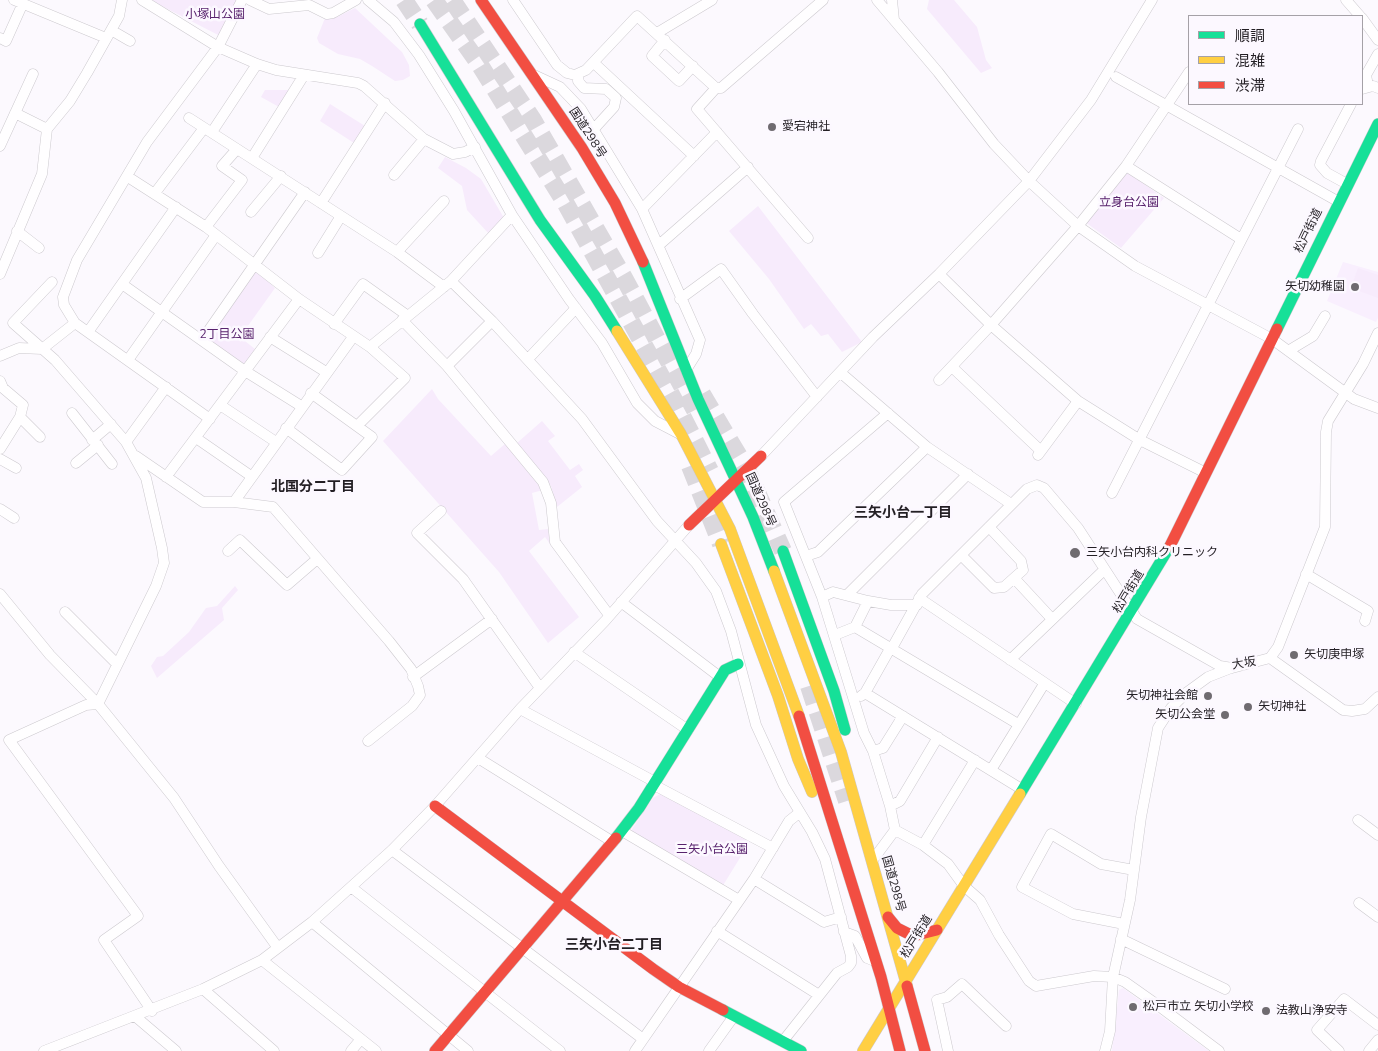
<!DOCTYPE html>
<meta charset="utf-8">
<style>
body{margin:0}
#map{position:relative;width:1378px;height:1051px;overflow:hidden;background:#fcf9fe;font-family:"Nunito Sans","Noto Sans JP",sans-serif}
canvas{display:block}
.legend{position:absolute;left:1188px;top:15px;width:175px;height:90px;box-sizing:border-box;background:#fcf8ff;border:1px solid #a5a1a7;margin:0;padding:6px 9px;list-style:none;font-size:15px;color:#231f24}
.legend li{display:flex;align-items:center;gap:10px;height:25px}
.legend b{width:25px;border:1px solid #a5a1a7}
</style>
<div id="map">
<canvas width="1378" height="1051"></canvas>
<ul class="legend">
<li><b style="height:6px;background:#16e098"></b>順調</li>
<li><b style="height:6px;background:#ffcf43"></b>混雑</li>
<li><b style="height:6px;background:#f24e42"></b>渋滞</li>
</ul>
</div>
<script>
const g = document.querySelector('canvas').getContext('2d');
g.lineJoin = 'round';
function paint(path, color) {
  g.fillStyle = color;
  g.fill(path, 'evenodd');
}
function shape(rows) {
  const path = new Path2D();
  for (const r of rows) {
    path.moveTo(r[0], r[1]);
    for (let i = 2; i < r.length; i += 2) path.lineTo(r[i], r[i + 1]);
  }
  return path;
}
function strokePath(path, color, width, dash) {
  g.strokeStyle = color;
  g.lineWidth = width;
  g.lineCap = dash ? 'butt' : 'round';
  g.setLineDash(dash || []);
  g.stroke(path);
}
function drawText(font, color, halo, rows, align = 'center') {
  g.font = font + ' "Nunito Sans","Noto Sans JP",sans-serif';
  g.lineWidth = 5;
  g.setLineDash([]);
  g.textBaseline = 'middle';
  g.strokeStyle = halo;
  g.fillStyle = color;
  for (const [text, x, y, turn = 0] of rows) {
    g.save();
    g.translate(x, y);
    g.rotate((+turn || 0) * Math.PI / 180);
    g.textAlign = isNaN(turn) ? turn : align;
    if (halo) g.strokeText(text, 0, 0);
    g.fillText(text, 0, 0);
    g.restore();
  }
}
const built = shape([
 [1343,262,1378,272,1378,318,1376,322,1327,301],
 [1123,988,1209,1051,1112,1051,1119,990]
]);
const green = shape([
 [150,0,239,0,224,38],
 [929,0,954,0,977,27,986,60,992,68,981,73,927,9],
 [355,8,402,52,409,65,410,76,403,80,395,81,372,66,360,59,338,54,319,43,317,38,325,18,337,17],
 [265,90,291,90,279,107,261,97],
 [330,104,365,126,354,143,320,121],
 [445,157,466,168,481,179,504,218,489,234,467,210,462,186,438,168],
 [1124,170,1164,198,1121,248,1085,222],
 [758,206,862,342,842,352,828,334,821,336,811,324,804,329,769,279,729,231],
 [1358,268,1378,275,1378,298,1351,288],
 [255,269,275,288,240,337,255,349,246,363,241,363,206,339],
 [432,389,438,399,491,456,506,443,543,490,532,493,539,530,548,529,550,544,545,537,529,551,579,617,548,643,499,572,383,441],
 [542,421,555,436,548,441,570,470,579,464,583,470,575,476,582,487,557,507,551,486,517,443],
 [235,586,238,590,222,608,224,620,157,678,151,666,157,657,163,656,189,632,206,608,217,606],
 [662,793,751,840,722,887,632,835,632,829,653,798]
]);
const highwayTunnel = shape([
 [404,0,420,24],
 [434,0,480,65,566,204,673,398,710,471],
 [452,0,533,120,624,278,695,410],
 [702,394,747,470,783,551],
 [690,466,721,544],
 [809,686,847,801]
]);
const street = shape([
 [14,0,106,38],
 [142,0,218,47,257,64,276,70,358,83,364,86,424,139,453,154,465,152,475,147],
 [250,0,269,9,309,5,327,14,333,13,356,0],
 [368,0,394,22,419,55,454,111,512,215,569,299,602,343,637,403,655,421,680,434],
 [513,0,557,65,567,73,575,75,586,70,637,16,716,88,721,88,823,0],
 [877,0,938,72,994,144,1029,181,1078,226,1135,266,1272,339,1354,399,1378,408],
 [892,0,894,20],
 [1346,0,1360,16],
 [1362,18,1378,40],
 [111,30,130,41],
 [657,33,712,0],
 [0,38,6,41,23,3],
 [665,40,652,56,679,81,693,66],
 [594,63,694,156],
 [578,74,578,81,584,88,606,89,616,98,614,107,593,130],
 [534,75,560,87,581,109,642,209,700,340,696,354,686,370],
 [1116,77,1339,202],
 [1368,86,1366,75,1378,54],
 [716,88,697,109,808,238],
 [1362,89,1373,86,1378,88],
 [15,113,47,129],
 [189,118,397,252,444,287],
 [212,132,257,64],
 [0,146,33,74],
 [252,158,304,75],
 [1126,166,1241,239],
 [394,175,424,139],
 [128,177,206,227,299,299,370,347,451,281,512,215],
 [1347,184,1327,173,1320,165,1321,161,1351,104],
 [155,193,204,128],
 [321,203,385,103],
 [642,209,717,132],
 [251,212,281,176],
 [206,227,242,180,222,166,237,149],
 [17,231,39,248],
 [659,245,748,167],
 [397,252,444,201],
 [318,253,341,216],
 [0,274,42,174,47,129,70,101,87,73,119,16,122,0],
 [939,274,991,325,1078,401,1140,440,1206,473],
 [451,281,492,321,582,419,657,521,696,563,716,591,731,631,756,725,784,786,812,832,825,859,851,956,851,963,848,967,837,973,783,1041],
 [52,282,13,323,55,360,126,442,146,478,162,548,164,563,156,586,98,704],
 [122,284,245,371,301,406],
 [680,299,721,269,753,314,817,397],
 [402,320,447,366,543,482,551,503,555,542,609,615],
 [334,324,363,284,408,316],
 [88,332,176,207],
 [270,337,326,372],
 [202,340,305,192],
 [1288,351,1313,336,1325,316],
 [0,356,19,348,42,349,75,323],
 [528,359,576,308],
 [128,360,216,235],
 [447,366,492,321],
 [952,367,1041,451],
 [841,373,927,447,1011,504],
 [939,380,991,325,1078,226,1126,166,1189,72],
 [0,381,3,388,23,405,20,417],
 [220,405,276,442],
 [72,413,112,464],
 [888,413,784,502,822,597,864,733,873,751,890,806,895,830,923,845,948,864,964,886,980,900,999,935,1029,981,1036,986,1094,976,1113,977,1125,982,1159,1006,1219,1051],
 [210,419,75,323,64,305,63,297,77,260,147,142,218,47,242,0],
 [358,425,405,378,370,347],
 [286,428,342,470,372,437,311,393],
 [196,438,251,476],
 [92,440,111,424],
 [126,442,166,387],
 [0,449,20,417,40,437],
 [1038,455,1078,401],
 [136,456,203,502,234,502,273,507,389,641,411,669,418,686,420,695,412,706,368,741],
 [761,456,873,337,939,274,1029,181,1091,100,1152,0],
 [0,459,16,468],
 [76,463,98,445],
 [166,477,299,299],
 [1112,493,1298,129],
 [234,502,353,337],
 [0,509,14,518],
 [441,511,417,533,463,579,540,688],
 [989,527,1021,561,1023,570,1014,578,1052,619],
 [228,551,240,540,287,585,316,560],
 [961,555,994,588,1004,587,1014,578],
 [806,556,818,552,927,447],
 [1306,574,1368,611,1365,621],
 [0,594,50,655,98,704,174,798,219,866,278,948],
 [847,595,968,474],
 [822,597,833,592,868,601],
 [919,598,1076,704],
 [621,602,720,677],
 [65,612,117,664],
 [855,627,1018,724],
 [835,635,855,627,868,601,891,605,917,605],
 [892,648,922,594,1027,489,1037,485,1044,488,1078,528,1137,619,1220,666,1232,668,1270,658,1343,710,1352,711,1365,709,1378,697],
 [574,652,688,730],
 [1270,658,1278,647,1325,527,1326,432,1328,421,1363,364,1378,333],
 [1010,660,1104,570],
 [413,677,492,619],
 [865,693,1023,790],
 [861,696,865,693,891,647],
 [98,704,86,705,9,740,138,916,104,940,152,1011],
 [520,709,655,782],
 [873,751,883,748,903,716],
 [478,758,613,842],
 [991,770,1044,684],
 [654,785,773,848],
 [890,806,900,801,938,737],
 [1358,820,1378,835],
 [622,831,739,900],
 [923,845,975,760],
 [392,850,643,1039],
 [872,861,895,830],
 [754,879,824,922,841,917],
 [351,887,560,1051],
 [1359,903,1378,917],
 [312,922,468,1051],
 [1124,924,1073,914,1022,887,1051,834,1101,864,1134,870],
 [717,931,819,995],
 [844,932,855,936,867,958,872,960],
 [1121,939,1225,989],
 [262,960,376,1051],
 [203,989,274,1051],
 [136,1017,176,1051],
 [44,1051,203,989,262,960,312,922,392,850,435,806,520,709,605,621,689,525],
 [351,1051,361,1039],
 [635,1051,754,879,789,821,799,813],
 [709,1051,734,1016],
 [948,1051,937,1000,947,997,962,984,1006,1026],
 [1105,1051,1110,1031,1113,977,1130,900,1141,817,1158,728,1171,708,1186,693,1208,677,1231,668],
 [1339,1051,1317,1030,1344,999,1378,1025],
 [1369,1051,1378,1040]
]);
const fast = shape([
 [420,24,540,220,595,296,617,331],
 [643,262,698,399,753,517,774,571],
 [1277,329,1378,124],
 [783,551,834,691,845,730],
 [1020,794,1170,546],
 [616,838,639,808,725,670,738,664],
 [723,1010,801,1051]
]);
const slow = shape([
 [617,331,681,434,730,529,799,716],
 [721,544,778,696,798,759,812,792],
 [774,571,841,752,907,986],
 [863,1051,1020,794]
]);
const jam = shape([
 [481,0,582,148,615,203,643,262],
 [689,525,761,456],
 [1170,546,1277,329],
 [799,716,881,977,900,1051],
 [435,806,653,969,679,987,723,1010],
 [888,917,897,928,913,936,937,930],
 [907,986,925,1051],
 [435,1051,616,838]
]);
const markers = [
 [772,127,5,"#6f6b70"],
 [1355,287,5,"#6f6b70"],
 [1075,553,6,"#6f6b70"],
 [1294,655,5,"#6f6b70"],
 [1208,696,5,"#6f6b70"],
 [1248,707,5,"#6f6b70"],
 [1225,715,5,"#6f6b70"],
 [1133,1007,5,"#6f6b70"],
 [1266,1011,5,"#6f6b70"]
];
const parkNames = [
 ["小塚山公園",215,15],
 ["立身台公園",1129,203],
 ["2丁目公園",227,335],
 ["三矢小台公園",712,850]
];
const poiNames = [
 ["愛宕神社",782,127],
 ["矢切幼稚園",1345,287,"right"],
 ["三矢小台内科クリニック",1086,553],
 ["矢切庚申塚",1304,655],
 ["矢切神社会館",1198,696,"right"],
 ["矢切神社",1258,707],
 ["矢切公会堂",1215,715,"right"],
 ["松戸市立 矢切小学校",1143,1007],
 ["法教山浄安寺",1276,1011]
];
const streetNames = [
 ["国道298号",587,133,57],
 ["松戸街道",1309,231,-64],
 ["国道298号",760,500,66],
 ["松戸街道",1129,592,-59],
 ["大坂",1244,664,-9],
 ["国道298号",893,884,74],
 ["松戸街道",917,937,-58]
];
const neighbourhoodNames = [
 ["北国分二丁目",313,488],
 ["三矢小台一丁目",903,514],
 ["三矢小台二丁目",614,946]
];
paint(built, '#f9effe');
paint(green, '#f7ebfc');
strokePath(highwayTunnel, '#dbd8dd', 18, [18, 9]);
strokePath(street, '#ccc9ce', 11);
strokePath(fast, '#ccc9ce', 12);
strokePath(slow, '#ccc9ce', 12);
strokePath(jam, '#ccc9ce', 12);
strokePath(street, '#fffeff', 10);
strokePath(fast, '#16e098', 11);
strokePath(slow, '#ffcf43', 11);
strokePath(jam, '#f24e42', 11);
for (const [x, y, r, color] of markers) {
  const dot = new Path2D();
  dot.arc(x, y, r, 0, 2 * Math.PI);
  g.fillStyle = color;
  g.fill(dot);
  strokePath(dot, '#fcf8ff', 2);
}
drawText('12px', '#58226d', '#fcf8ff', parkNames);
drawText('12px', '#231f24', '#fcf8ff', poiNames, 'left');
drawText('12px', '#231f24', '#fcf8ff', streetNames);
drawText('bold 14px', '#231f24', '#fcf8ff', neighbourhoodNames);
</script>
